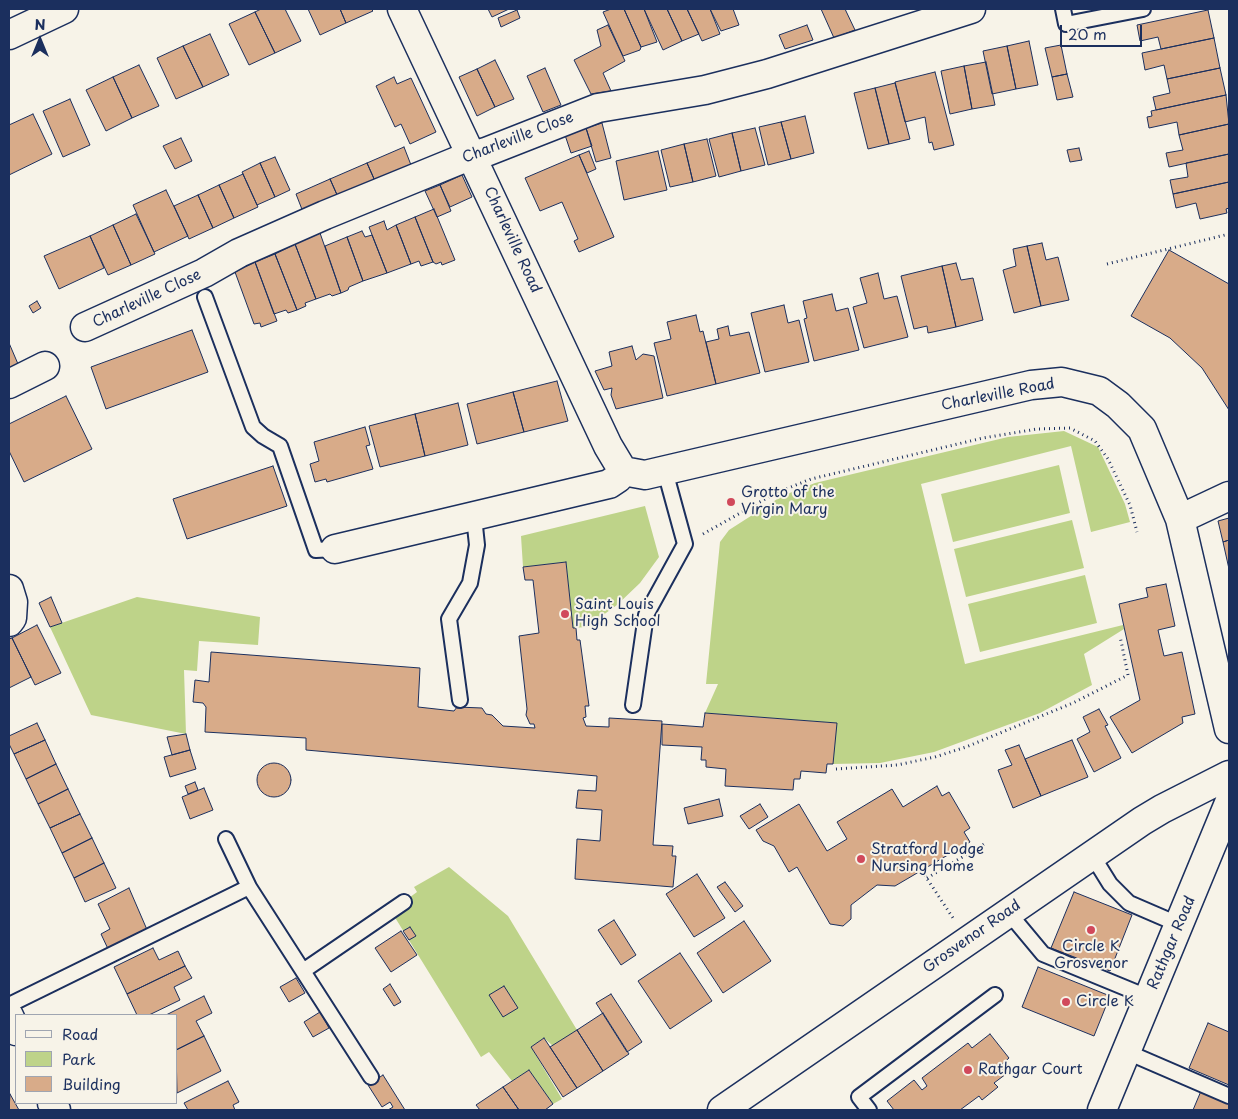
<!DOCTYPE html>
<style>
body{margin:0}
#map{position:relative;width:1238px;height:1119px;overflow:hidden;background:#f7f3e8;font-family:"Playpen Sans",sans-serif}
canvas{display:block}
.frame{position:absolute;inset:0;border:10px solid #1b2f5e;pointer-events:none}
.legend{position:absolute;left:15px;top:1014px;width:162px;height:90px;box-sizing:border-box;background:#f7f3e8;border:1px solid #9fa5b1;margin:0;padding:6px 9px;list-style:none;font-size:15px;color:#1b2f5e}
.legend li{display:flex;align-items:center;gap:10px;height:25px}
.legend b{width:25px;border:1px solid #9fa5b1}
.north{position:absolute;left:15px;top:15px;width:50px;height:50px;-webkit-text-stroke:4px #f7f3e8;paint-order:stroke;rotate:0deg;font-size:14px;font-weight:700;line-height:20px;text-align:center;color:#1b2f5e}
.north::after{content:'';display:block;margin:auto;width:18px;height:22px;background:#1b2f5e;clip-path:polygon(50% 0,100% 100%,50% 72%,0 100%)}
.scale{position:absolute;left:1060px;top:25px;width:82px;height:22px;box-sizing:border-box;border:2px solid #1b2f5e;border-top:0;padding-left:6px;font-size:15px;line-height:18px;white-space:nowrap;color:#1b2f5e;-webkit-text-stroke:4px #f7f3e8;paint-order:stroke}
</style>
<div id="map">
<canvas width="1238" height="1119"></canvas>
<div class="frame"></div>
<ul class="legend">
<li><b style="height:6px;background:#f7f3e8"></b>Road</li>
<li><b style="height:14px;background:#bed389"></b>Park</li>
<li><b style="height:14px;background:#d8ab89"></b>Building</li>
</ul>
<div class="north">N</div>
<div class="scale">20 m</div>
</div>
<script>
const g = document.querySelector('canvas').getContext('2d');
g.lineJoin = 'round';
function paint(path, color) {
  g.fillStyle = color;
  g.fill(path, 'evenodd');
}
function shape(rows) {
  const path = new Path2D();
  for (const r of rows) {
    if (r.length === 3) {
      path.moveTo(r[0] + r[2], r[1]);
      path.arc(r[0], r[1], r[2], 0, 2 * Math.PI);
      continue;
    }
    path.moveTo(r[0], r[1]);
    for (let i = 2; i < r.length; i += 2) path.lineTo(r[i], r[i + 1]);
  }
  return path;
}
function strokePath(path, color, width, dash) {
  g.strokeStyle = color;
  g.lineWidth = width;
  g.lineCap = dash ? 'butt' : 'round';
  g.setLineDash(dash || []);
  g.stroke(path);
}
function drawText(font, color, halo, rows, align = 'center') {
  g.font = font + ' "Playpen Sans",sans-serif';
  g.lineWidth = 4;
  g.setLineDash([]);
  g.textBaseline = 'middle';
  g.strokeStyle = halo;
  g.fillStyle = color;
  for (const [text, x, y, turn = 0] of rows) {
    g.save();
    g.translate(x, y);
    g.rotate((+turn || 0) * Math.PI / 180);
    g.textAlign = isNaN(turn) ? turn : align;
    if (halo) g.strokeText(text, 0, 0);
    g.fillText(text, 0, 0);
    g.restore();
  }
}
const green = shape([
 [1064,431,1098,447,1125,504,1130,522,1091,532,1071,446,921,484,965,664,1123,625,1124,629,1084,654,1092,685,1040,713,934,752,880,763,833,764,836,723,705,713,718,684,706,684,720,542,729,530,782,496,815,483,1008,437],
 [1059,465,1070,513,953,542,941,494],
 [645,506,659,557,640,583,617,605,599,618,598,626,573,628,566,562,523,567,521,536],
 [1072,520,1084,568,966,597,954,549],
 [1085,575,1097,623,980,652,968,604],
 [137,597,260,617,258,645,199,641,197,671,184,670,186,734,91,715,50,627],
 [449,867,508,916,577,1030,553,1046,544,1038,531,1047,562,1099,553,1104,529,1070,512,1081,489,1052,481,1057,391,911,417,892,414,887]
]);
const building = shape([
 [261,9,285,9,301,41,275,53,255,12,261,9],
 [308,9,340,9,346,23,320,35,308,9],
 [340,9,371,9,373,11,346,23,340,9],
 [488,9,509,9,492,17,488,9],
 [611,9,624,9,641,47,640,50,623,56,603,12,611,9],
 [624,9,644,9,657,42,641,47,624,9],
 [644,9,667,9,682,41,663,50,644,9],
 [667,9,687,9,699,34,682,41,667,9],
 [687,9,710,9,720,34,702,41,687,9],
 [710,9,733,9,739,25,721,31,710,9],
 [821,9,845,9,855,30,834,38,821,9],
 [517,10,520,18,501,27,498,18,517,10],
 [1208,10,1214,38,1161,49,1158,37,1140,41,1137,25,1208,10],
 [255,12,275,53,249,65,229,24,255,12],
 [608,25,625,61,603,73,611,91,591,94,574,60,601,46,597,30,608,25],
 [807,25,813,40,785,49,779,35,807,25],
 [210,34,229,75,203,87,183,46,210,34],
 [1214,38,1220,68,1167,79,1164,65,1145,70,1142,53,1214,38],
 [1029,41,1038,85,1016,89,1007,46,1029,41],
 [1061,45,1067,74,1052,77,1045,48,1061,45],
 [183,46,203,87,176,99,157,58,183,46],
 [1007,46,1016,89,992,94,983,51,1007,46],
 [495,60,514,99,495,107,477,69,495,60],
 [986,62,995,105,972,109,964,66,986,62],
 [139,65,159,106,132,118,113,77,139,65],
 [964,66,972,109,950,114,941,71,964,66],
 [545,68,561,105,543,112,527,76,545,68],
 [1220,68,1226,95,1156,110,1153,97,1170,93,1167,79,1220,68],
 [477,69,495,107,477,116,459,77,477,69],
 [935,72,954,145,934,150,932,142,929,143,925,117,905,122,895,82,935,72],
 [1067,74,1073,97,1057,100,1052,77,1067,74],
 [113,77,132,118,106,131,86,90,113,77],
 [394,77,397,84,411,78,436,132,410,144,401,124,395,127,376,86,394,77],
 [895,83,910,139,889,144,875,88,895,83],
 [875,88,889,144,868,149,854,93,875,88],
 [1226,95,1229,124,1179,135,1177,122,1149,128,1147,117,1152,116,1151,111,1226,95],
 [70,99,90,145,63,157,43,111,70,99],
 [33,114,52,154,9,175,9,125,33,114],
 [805,116,814,153,791,159,781,122,805,116],
 [781,122,791,159,768,165,759,127,781,122],
 [602,123,611,158,596,162,586,128,602,123],
 [1229,124,1229,154,1169,167,1166,153,1183,150,1179,135,1229,124],
 [586,128,592,146,571,153,565,135,586,128],
 [755,128,765,165,741,171,732,133,755,128],
 [732,133,741,171,719,177,709,139,732,133],
 [181,138,192,161,175,169,163,146,181,138],
 [707,139,716,176,693,182,684,144,707,139],
 [684,144,693,182,670,187,661,150,684,144],
 [404,147,411,165,375,181,367,163,404,147],
 [1079,148,1082,160,1070,162,1067,150,1079,148],
 [589,151,596,169,587,173,579,155,589,151],
 [658,151,667,190,624,200,616,161,658,151],
 [1229,154,1229,182,1173,194,1170,180,1188,177,1186,163,1229,154],
 [579,155,614,237,579,252,574,241,578,239,562,202,540,211,525,178,579,155],
 [275,157,290,190,275,197,260,163,275,157],
 [260,163,275,197,257,205,242,172,260,163],
 [367,163,375,181,338,197,330,179,367,163],
 [243,174,258,207,234,218,219,185,243,174],
 [462,175,472,197,450,207,440,185,462,175],
 [330,179,338,197,303,212,296,194,330,179],
 [1229,182,1229,208,1226,209,1227,213,1200,219,1196,203,1176,208,1173,194,1229,182],
 [219,185,234,218,213,228,198,195,219,185],
 [440,185,451,211,437,217,425,191,440,185],
 [166,190,188,236,154,252,133,205,166,190],
 [198,195,213,228,189,239,174,206,198,195],
 [434,209,455,260,442,265,441,262,436,264,433,262,415,217,434,209],
 [136,214,155,254,131,265,113,225,136,214],
 [415,217,433,262,421,266,419,261,411,264,396,225,415,217],
 [384,221,387,230,396,225,411,264,387,273,369,227,384,221],
 [113,225,131,265,108,275,90,236,113,225],
 [362,231,365,237,372,235,387,273,363,281,347,237,362,231],
 [320,233,341,293,332,296,330,294,316,299,295,244,320,233],
 [90,236,104,268,59,289,44,256,90,236],
 [347,237,363,281,349,287,348,290,341,293,325,246,347,237],
 [1042,243,1046,260,1058,257,1069,300,1041,306,1027,246,1042,243],
 [295,244,316,299,305,303,306,306,297,310,275,254,295,244],
 [1027,246,1041,306,1014,313,1003,270,1016,266,1013,249,1027,246],
 [1169,250,1229,284,1229,410,1202,368,1170,338,1131,316,1169,250],
 [275,254,297,310,288,313,286,310,274,314,255,262,275,254],
 [255,262,277,321,261,327,260,323,254,324,235,272,255,262],
 [956,263,961,280,973,278,983,320,956,327,942,266,956,263],
 [942,266,956,327,928,333,927,326,914,329,901,276,942,266],
 [878,273,884,299,897,296,908,337,864,348,853,307,867,303,860,278,878,273],
 [832,294,836,311,848,308,859,350,814,361,804,319,807,318,803,301,832,294],
 [37,301,41,308,33,313,29,306,37,301],
 [784,305,788,323,799,320,809,362,765,372,751,313,784,305],
 [696,315,700,332,703,331,716,384,667,396,654,343,671,339,667,322,696,315],
 [728,326,730,336,749,332,760,373,716,384,706,342,719,339,717,329,728,326],
 [192,330,208,372,106,409,91,367,192,330],
 [9,343,18,364,9,368,9,343],
 [632,346,636,360,643,354,654,356,663,398,616,409,611,395,612,388,604,390,595,371,612,366,609,352,632,346],
 [557,381,568,421,524,432,513,392,557,381],
 [513,392,524,432,477,444,467,404,513,392],
 [66,396,92,449,24,482,9,451,9,424,66,396],
 [458,403,468,445,425,456,415,414,458,403],
 [415,414,425,456,380,467,369,426,415,414],
 [365,427,370,445,366,446,373,469,327,482,326,479,315,482,310,464,319,461,314,442,365,427],
 [273,466,287,506,187,539,173,499,273,466],
 [1229,518,1229,540,1223,542,1218,521,1229,518],
 [1229,540,1229,569,1223,542,1229,540],
 [566,562,573,628,576,628,577,640,580,640,589,706,585,706,586,717,583,718,586,726,609,727,609,718,662,721,653,845,673,846,672,856,676,856,673,887,575,879,577,839,600,841,602,810,576,808,578,790,596,791,597,776,306,750,306,738,205,732,206,707,203,703,193,702,195,680,209,682,211,652,420,668,418,707,454,711,457,707,482,708,486,714,492,715,503,726,535,728,534,724,530,724,526,715,527,709,519,636,539,633,533,580,525,580,523,567,566,562],
 [1166,584,1175,626,1158,630,1164,656,1182,652,1195,714,1182,717,1183,723,1132,753,1110,717,1140,700,1119,604,1148,597,1146,588,1166,584],
 [51,597,62,623,50,627,39,603,51,597],
 [37,625,61,673,35,685,12,638,37,625],
 [12,638,31,677,9,688,9,639,12,638],
 [1099,709,1108,725,1105,726,1121,758,1094,772,1077,739,1090,732,1083,717,1099,709],
 [705,713,837,723,833,764,827,764,826,773,801,771,800,779,794,779,793,790,725,786,726,769,706,767,706,760,701,760,702,747,662,745,662,724,703,727,705,713],
 [37,723,45,740,14,754,9,744,9,736,37,723],
 [186,734,190,750,172,755,167,737,186,734],
 [45,740,56,764,26,779,14,754,45,740],
 [1072,740,1088,777,1041,796,1025,759,1072,740],
 [1019,745,1041,796,1013,808,998,770,1012,765,1005,750,1019,745],
 [190,750,196,769,170,777,164,757,190,750],
 [274,780,17],
 [56,764,68,789,38,804,26,779,56,764],
 [195,782,198,790,188,794,185,786,195,782],
 [937,786,942,796,949,792,970,828,964,832,970,842,895,886,877,885,851,905,851,919,843,926,830,924,797,867,789,872,774,846,763,841,756,830,799,804,827,851,847,839,837,822,892,789,903,807,937,786],
 [204,788,213,810,190,819,182,797,204,788],
 [68,789,80,814,50,828,38,804,68,789],
 [719,799,723,816,688,824,684,808,719,799],
 [760,804,768,817,749,829,740,816,760,804],
 [80,814,92,838,62,853,50,828,80,814],
 [92,838,104,863,74,878,62,853,92,838],
 [104,863,116,888,85,902,74,878,104,863],
 [697,874,725,918,694,937,666,894,697,874],
 [725,882,743,906,735,912,717,887,725,882],
 [129,888,148,932,109,951,101,934,110,929,98,904,129,888],
 [1074,892,1132,915,1110,971,1051,948,1074,892],
 [614,920,636,955,621,965,598,930,614,920],
 [744,921,771,961,723,993,697,953,744,921],
 [410,927,416,936,409,940,403,931,410,927],
 [401,931,417,955,391,972,375,948,401,931],
 [153,948,159,960,178,951,185,966,127,994,114,967,153,948],
 [680,953,712,1001,670,1029,638,981,680,953],
 [185,966,192,978,174,987,180,1000,149,1015,137,1015,127,994,185,966],
 [1038,967,1110,996,1094,1036,1022,1007,1038,967],
 [296,978,305,993,289,1002,280,987,296,978],
 [390,984,401,1002,394,1006,383,989,390,984],
 [504,986,518,1008,503,1017,489,995,504,986],
 [611,994,642,1042,627,1052,596,1003,611,994],
 [204,996,212,1013,196,1021,204,1036,176,1050,176,1015,166,1015,204,996],
 [320,1012,329,1028,313,1037,304,1022,320,1012],
 [603,1013,629,1054,603,1071,577,1030,603,1013],
 [1208,1023,1229,1032,1229,1085,1189,1068,1208,1023],
 [577,1030,603,1071,577,1088,550,1047,577,1030],
 [990,1034,1009,1058,1000,1066,1006,1074,994,1083,998,1087,982,1100,979,1096,960,1110,894,1110,887,1101,914,1080,922,1090,927,1086,922,1078,968,1043,972,1048,990,1034],
 [204,1036,221,1071,177,1093,176,1050,204,1036],
 [544,1038,577,1088,563,1097,531,1047,544,1038],
 [529,1070,553,1104,545,1110,519,1110,503,1087,529,1070],
 [383,1075,405,1110,388,1110,393,1107,390,1102,382,1107,368,1085,383,1075],
 [228,1081,239,1102,233,1105,235,1110,188,1110,184,1103,228,1081],
 [503,1087,519,1110,480,1110,476,1105,503,1087],
 [1201,1091,1229,1103,1229,1110,1193,1110,1201,1091],
 [10,1094,19,1110,9,1110,10,1094]
]);
const path = shape([
 [1107,264,1229,234],
 [703,534,776,493,811,479,983,438,1037,429,1070,428,1095,441,1108,459,1130,505,1137,532],
 [836,769,897,765,935,757,966,747,1073,703,1128,675,1120,636],
 [922,871,953,918],
 [927,878,986,843]
]);
const lane = shape([
 [1063,9,1066,24,1143,9],
 [205,297,253,427,263,436,280,446,316,550,335,549],
 [460,700,449,619,470,583,477,545,474,517],
 [633,705,646,615,685,544,665,471],
 [226,839,249,887],
 [1092,855,1110,884,1129,903,1180,925],
 [1008,912,1043,954,1150,998],
 [303,971,404,902],
 [9,1005,249,887,371,1077],
 [1127,1052,1229,1096],
 [869,1110,859,1097,995,995]
]);
const street = shape([
 [402,9,608,446,623,471,645,475,1031,385,1062,382,1099,391,1118,405,1142,429,1180,519,1229,729],
 [85,327,204,273,239,253,325,215,462,159,486,152,598,108,705,90,767,74,971,9],
 [9,384,45,366],
 [1180,519,1229,496],
 [335,549,609,484,618,478,623,471],
 [9,589,13,602,12,618,9,622],
 [9,1016,16,1031],
 [52,1103,56,1110]
]);
const secondary = shape([
 [9,35,64,9],
 [722,1110,1142,821,1162,809,1229,775],
 [1102,1110,1229,803]
]);
const markers = [
 [731,502,5,"#d1495b"],
 [565,614,5,"#d1495b"],
 [861,859,5,"#d1495b"],
 [1091,930,5,"#d1495b"],
 [1066,1002,5,"#d1495b"],
 [968,1070,5,"#d1495b"]
];
const streetNames = [
 ["Charleville Close",518,138,-21],
 ["Charleville Road",512,240,65],
 ["Charleville Close",147,299,-25],
 ["Charleville Road",998,395,-11],
 ["Grosvenor Road",972,937,-35],
 ["Rathgar Road",1172,943,-67]
];
const poiNames = [
 ["Grotto of the",741,493],
 ["Virgin Mary",741,510],
 ["Saint Louis",575,605],
 ["High School",575,622],
 ["Stratford Lodge",871,850],
 ["Nursing Home",871,867],
 ["Circle K",1091,947,"center"],
 ["Grosvenor",1091,964,"center"],
 ["Circle K",1076,1002],
 ["Rathgar Court",978,1070]
];
paint(green, '#bed389');
paint(building, '#d8ab89');
strokePath(building, '#1b2f5e', 1);
strokePath(lane, '#1b2f5e', 18);
strokePath(street, '#1b2f5e', 31);
strokePath(secondary, '#1b2f5e', 31);
strokePath(path, '#1b2f5e', 3, [1, 4]);
strokePath(lane, '#f7f3e8', 14);
strokePath(street, '#f7f3e8', 28);
strokePath(secondary, '#f7f3e8', 28);
for (const [x, y, r, color] of markers) {
  const dot = new Path2D();
  dot.arc(x, y, r, 0, 2 * Math.PI);
  g.fillStyle = color;
  g.fill(dot);
  strokePath(dot, '#f7f3e8', 2);
}
drawText('15px', '#1b2f5e', '#f7f3e8', streetNames);
drawText('15px', '#1b2f5e', '#f7f3e8', poiNames, 'left');
</script>
